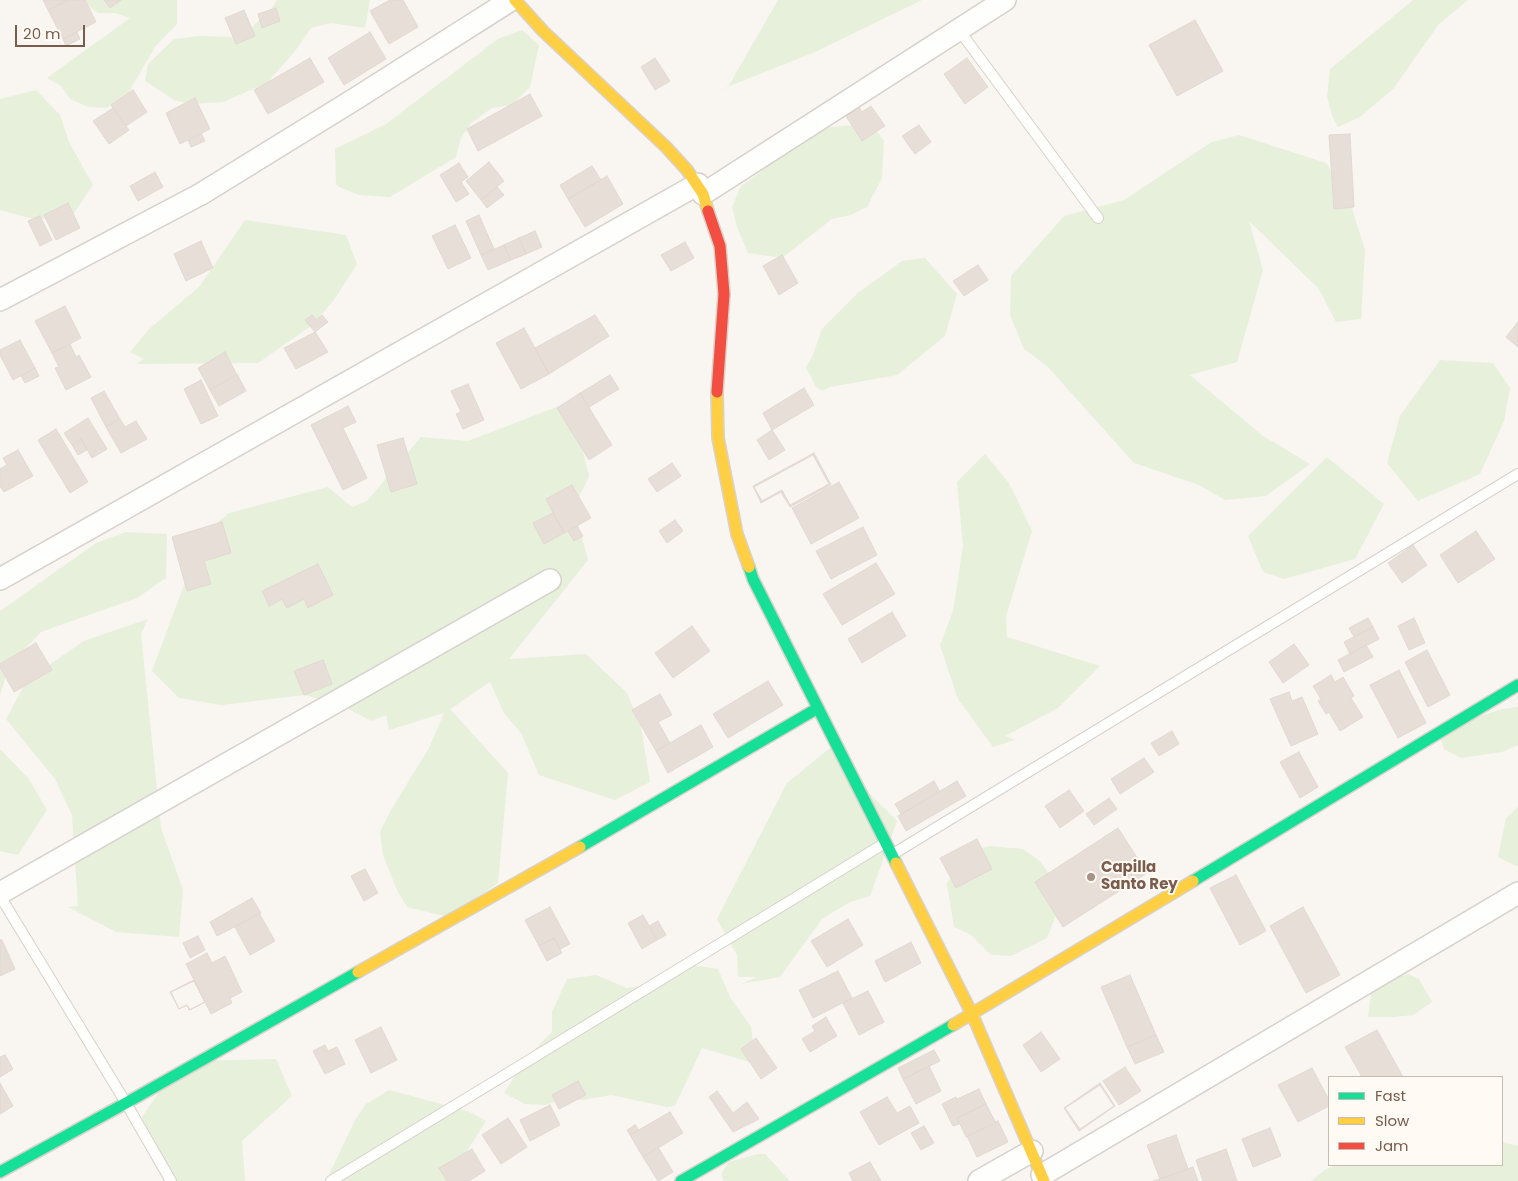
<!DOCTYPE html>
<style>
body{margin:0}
#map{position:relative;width:1518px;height:1181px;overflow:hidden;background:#f9f5f0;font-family:Poppins,sans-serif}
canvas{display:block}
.legend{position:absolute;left:1328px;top:1076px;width:175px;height:90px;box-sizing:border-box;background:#fffaf3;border:1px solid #cabbb1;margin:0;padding:6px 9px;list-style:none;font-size:15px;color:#7a5c4d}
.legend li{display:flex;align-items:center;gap:10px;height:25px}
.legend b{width:25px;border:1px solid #cabbb1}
.scale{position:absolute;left:15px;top:25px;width:70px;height:22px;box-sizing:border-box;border:2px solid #7a5c4d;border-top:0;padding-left:6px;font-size:15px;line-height:18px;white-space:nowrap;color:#7a5c4d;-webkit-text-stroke:4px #fffaf3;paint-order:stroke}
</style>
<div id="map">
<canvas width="1518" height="1181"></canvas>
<ul class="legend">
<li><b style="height:6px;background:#16e098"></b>Fast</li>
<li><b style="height:6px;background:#ffcf43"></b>Slow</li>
<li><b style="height:6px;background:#f24e42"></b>Jam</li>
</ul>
<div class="scale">20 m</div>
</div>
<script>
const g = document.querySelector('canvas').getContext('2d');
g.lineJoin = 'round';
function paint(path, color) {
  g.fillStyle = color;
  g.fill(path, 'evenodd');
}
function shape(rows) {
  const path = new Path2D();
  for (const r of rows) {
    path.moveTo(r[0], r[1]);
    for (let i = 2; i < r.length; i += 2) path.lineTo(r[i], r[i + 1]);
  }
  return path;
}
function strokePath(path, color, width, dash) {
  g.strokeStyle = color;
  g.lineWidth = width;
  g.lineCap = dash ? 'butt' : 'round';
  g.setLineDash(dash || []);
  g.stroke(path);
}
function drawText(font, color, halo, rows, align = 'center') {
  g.font = font + ' Poppins,sans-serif';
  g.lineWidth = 4;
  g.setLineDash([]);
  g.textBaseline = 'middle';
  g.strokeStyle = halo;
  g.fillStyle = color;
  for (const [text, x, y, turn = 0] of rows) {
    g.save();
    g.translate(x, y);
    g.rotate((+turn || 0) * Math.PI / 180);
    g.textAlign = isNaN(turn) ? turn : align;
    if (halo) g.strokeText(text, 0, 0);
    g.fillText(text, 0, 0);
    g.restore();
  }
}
const green = shape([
 [85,0,177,0,177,24,155,47,126,97,106,108,88,107,70,99,61,86,47,78,130,18,115,13,98,13,90,7],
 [277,0,370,0,365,28,331,23,311,28,295,51,267,83,223,102,189,104,174,100,145,81,148,64,174,39,199,36,235,37,248,31,271,9],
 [778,0,922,0,815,52,717,91,728,87],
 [1413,0,1468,0,1439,24,1393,89,1360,117,1338,127,1332,116,1327,96,1330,69],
 [522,30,539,45,530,87,512,105,492,108,471,123,461,138,456,157,390,197,359,195,339,187,336,184,335,149,386,124,498,39],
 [36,90,60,115,69,142,93,185,74,213,50,219,30,218,0,210,0,99],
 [871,124,884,141,882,178,867,207,851,215,832,219,782,258,748,253,737,227,732,207,741,186,762,171,796,137,831,127],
 [1239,135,1326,163,1348,196,1365,250,1361,319,1336,322,1319,289,1249,221,1263,270,1237,362,1190,375,1263,436,1310,464,1266,496,1225,500,1199,485,1134,463,1047,366,1024,349,1010,315,1011,276,1064,216,1124,200,1212,142],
 [245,220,346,235,357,264,334,300,311,326,258,363,136,364,144,359,130,352,148,330,199,287],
 [925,258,957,294,945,336,897,375,830,387,822,391,816,387,806,367,813,355,822,329,858,293,902,261],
 [1440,360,1493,363,1510,388,1504,421,1480,474,1418,501,1387,463,1400,416],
 [559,406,576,422,589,476,574,508,588,560,509,659,586,654,627,693,641,727,650,782,615,800,539,775,521,733,504,713,490,682,449,710,451,710,508,773,498,883,448,917,407,907,397,890,383,855,380,832,391,810,429,748,444,713,389,730,386,715,371,721,337,703,304,695,221,705,179,698,152,671,203,534,229,513,328,487,352,507,367,501,421,437,468,441],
 [985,454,1009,483,1032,531,1006,616,1007,637,1100,666,1058,708,1005,736,1015,740,993,747,958,699,940,645,953,611,963,546,957,482],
 [1327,457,1384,504,1355,559,1284,579,1263,572,1248,536],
 [126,532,167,534,166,578,137,598,41,632,9,666,0,695,0,611,96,543],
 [148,619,141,634,161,828,183,890,179,937,116,932,68,907,78,906,72,815,55,779,6,719,27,680,84,641],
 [1518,707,1518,745,1502,752,1461,758,1444,749,1438,730,1502,709],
 [835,744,870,794,897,821,870,896,850,902,822,919,780,977,741,984,757,977,738,977,737,955,717,919,787,783],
 [0,749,28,778,47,810,18,855,0,851],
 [1518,807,1518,865,1516,866,1498,857,1506,818],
 [990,846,1023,849,1040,861,1057,885,1056,915,1047,938,1011,956,991,955,970,934,954,927,947,884,965,852],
 [681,963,718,969,730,997,751,1027,756,1064,702,1048,675,1106,667,1107,611,1095,583,1100,564,1099,545,1105,525,1104,504,1093,528,1056,552,1032,552,1012,567,979,596,975,627,988,653,984],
 [1408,974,1419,979,1432,1002,1413,1015,1394,1017,1368,1017,1372,986],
 [276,1059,292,1096,242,1141,245,1181,164,1181,153,1163,142,1117,172,1073,198,1061],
 [389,1090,468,1111,486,1121,457,1167,446,1181,326,1181,355,1120,366,1104],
 [1502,1142,1518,1146,1518,1181,1311,1181,1326,1169,1337,1165,1502,1165],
 [758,1154,765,1154,790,1181,724,1181,721,1174,729,1162]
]);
const building = shape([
 [43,0,69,0,48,10,43,0],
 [69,0,85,0,96,22,63,39,48,10,69,0],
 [104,0,121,0,110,8,104,0],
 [390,0,403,0,418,27,389,44,370,11,390,0],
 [276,8,280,21,262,28,258,14,276,8],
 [244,10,255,36,236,44,225,18,244,10],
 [1195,20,1223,71,1177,96,1149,45,1195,20],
 [77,32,80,39,66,46,63,39,77,32],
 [370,32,386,59,344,85,328,58,370,32],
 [310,58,324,82,268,114,254,90,310,58],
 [655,58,670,81,655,90,641,67,655,58],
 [967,58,988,87,965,104,944,74,967,58],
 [133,90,147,112,126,126,111,105,133,90],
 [530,94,542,116,478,151,467,129,530,94],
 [195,98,210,129,180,144,166,113,195,98],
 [858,105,862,112,871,106,885,126,862,141,844,113,858,105],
 [113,108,129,130,109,144,93,121,113,108],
 [919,125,931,142,915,154,902,136,919,125],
 [201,133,205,141,191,147,188,140,201,133],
 [1350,134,1354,207,1334,209,1329,135,1350,134],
 [489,162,504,181,481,200,466,181,489,162],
 [459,163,468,177,461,182,469,194,456,202,440,175,459,163],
 [592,166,601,180,568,199,560,185,592,166],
 [155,172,163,187,138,201,130,186,155,172],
 [607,176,623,204,585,227,568,199,607,176],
 [497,187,504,195,487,208,481,200,497,187],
 [68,203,80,228,56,240,44,215,68,203],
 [479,215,494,249,481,255,466,221,479,215],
 [40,216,52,240,40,246,28,221,40,216],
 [455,225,471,258,448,269,432,236,455,225],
 [535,231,542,247,526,254,519,238,535,231],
 [519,238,526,254,511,260,504,245,519,238],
 [201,241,213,268,186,281,174,254,201,241],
 [685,242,694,258,671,271,661,255,685,242],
 [504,245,511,260,488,270,481,255,504,245],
 [782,255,798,283,779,295,763,266,782,255],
 [978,265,988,280,964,296,953,281,978,265],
 [65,306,81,338,52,353,35,321,65,306],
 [312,315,316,320,322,315,328,322,315,332,305,320,312,315],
 [595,315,609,336,549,374,535,348,595,315],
 [1518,322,1518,347,1506,337,1518,322],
 [524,328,549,374,521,389,496,343,524,328],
 [315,332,328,352,296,369,284,348,315,332],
 [20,340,35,368,13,380,0,355,0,350,20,340],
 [70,344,76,357,79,355,91,377,66,390,55,368,59,367,52,353,70,344],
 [225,352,237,375,210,390,198,368,225,352],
 [35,368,39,376,25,383,21,376,35,368],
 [237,374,246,391,219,406,210,390,237,374],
 [610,375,619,389,589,407,580,393,610,375],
 [201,380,218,416,201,424,184,389,201,380],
 [468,384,484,420,463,429,456,414,461,412,451,391,468,384],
 [804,388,814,405,772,430,763,413,804,388],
 [104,391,120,419,106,427,91,398,104,391],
 [580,393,612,445,589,460,557,408,580,393],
 [348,406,356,422,343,428,367,478,343,490,311,425,348,406],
 [88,418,107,449,92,458,81,439,72,445,64,433,88,418],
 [120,419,125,427,136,421,147,439,121,453,106,427,120,419],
 [56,429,88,482,70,493,38,440,56,429],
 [772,430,785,450,769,460,757,440,772,430],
 [403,438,417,484,391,492,377,445,403,438],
 [81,439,87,450,78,455,72,445,81,439],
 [18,450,33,476,4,492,0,486,0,469,7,465,3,458,18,450],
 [814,453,831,485,790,507,781,492,761,503,753,486,814,453],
 [813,455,829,484,790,505,782,490,762,501,754,487,813,455],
 [672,463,681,476,657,492,648,479,672,463],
 [839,482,859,518,811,544,792,508,839,482],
 [572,485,591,518,564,533,546,499,572,485],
 [553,513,564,533,544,544,533,523,553,513],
 [675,520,683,531,667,543,659,531,675,520],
 [222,522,231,553,204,561,211,584,187,591,172,537,222,522],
 [577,526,583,536,574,541,568,531,577,526],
 [863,527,877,555,831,579,816,551,863,527],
 [1476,531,1495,559,1458,583,1440,555,1476,531],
 [1413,545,1427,565,1402,583,1388,563,1413,545],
 [876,563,895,594,842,625,823,594,876,563],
 [318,564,333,595,308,608,304,599,287,608,282,599,269,606,262,591,318,564],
 [892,612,906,636,862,663,848,639,892,612],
 [1368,618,1373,627,1354,637,1349,628,1368,618],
 [1414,618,1425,643,1409,650,1398,626,1414,618],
 [692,626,710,651,673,678,655,653,692,626],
 [1373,627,1379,639,1350,654,1344,642,1373,627],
 [36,643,52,670,14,692,0,667,0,664,36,643],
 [1294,644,1309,665,1283,683,1269,662,1294,644],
 [1366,645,1373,657,1344,672,1338,660,1366,645],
 [1427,650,1450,695,1428,707,1405,662,1427,650],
 [323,660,332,684,304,695,294,671,323,660],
 [1399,670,1426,723,1398,738,1370,685,1399,670],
 [1331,675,1335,682,1343,677,1354,696,1351,698,1363,717,1340,731,1329,712,1326,714,1318,701,1321,699,1313,686,1331,675],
 [768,681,783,705,728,738,713,714,768,681],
 [1289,692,1292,701,1302,697,1318,734,1291,746,1270,699,1289,692],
 [660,694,672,715,658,722,670,743,656,751,632,710,660,694],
 [701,725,713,747,668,773,656,751,701,725],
 [1172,731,1179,744,1159,756,1151,743,1172,731],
 [1299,752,1318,787,1300,798,1280,762,1299,752],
 [1144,758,1154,772,1120,794,1111,779,1144,758],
 [934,781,940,792,901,814,895,804,934,781],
 [957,781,966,796,906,831,898,816,957,781],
 [1069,790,1084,811,1060,828,1045,806,1069,790],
 [1109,798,1117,809,1094,825,1086,814,1109,798],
 [1118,828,1147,873,1063,927,1035,882,1118,828],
 [977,839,992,869,956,888,940,858,977,839],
 [365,869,378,893,364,901,351,876,365,869],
 [1236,875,1266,931,1240,945,1210,888,1236,875],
 [252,898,261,913,217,936,210,922,252,898],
 [550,907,570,944,560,949,554,938,539,946,525,920,550,907],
 [1303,907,1340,975,1306,993,1270,926,1303,907],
 [259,913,275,941,250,955,235,927,259,913],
 [643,915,657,940,642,949,628,923,643,915],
 [848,919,863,945,827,967,811,941,848,919],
 [658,921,666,935,657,940,649,926,658,921],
 [198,936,205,950,190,958,183,943,198,936],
 [554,938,562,953,547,961,539,946,554,938],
 [0,940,2,940,15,969,0,976,0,940],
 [911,942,921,963,885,982,875,961,911,942],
 [207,953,212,963,225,956,242,992,230,998,232,1003,211,1014,186,964,207,953],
 [838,971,852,998,813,1018,799,990,838,971],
 [1130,975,1156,1035,1127,1047,1101,987,1130,975],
 [194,980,205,1002,189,1010,187,1005,179,1009,170,992,194,980],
 [194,981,205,1002,190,1010,187,1005,179,1009,171,992,194,981],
 [868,991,884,1022,859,1035,843,1003,868,991],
 [826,1017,837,1036,810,1052,802,1039,815,1031,812,1026,826,1017],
 [381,1027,397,1060,371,1073,355,1040,381,1027],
 [1377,1030,1403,1077,1362,1077,1345,1047,1377,1030],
 [1041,1032,1060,1059,1041,1072,1023,1045,1041,1032],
 [1156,1035,1164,1052,1135,1064,1127,1047,1156,1035],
 [756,1038,777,1068,761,1079,741,1049,756,1038],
 [325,1045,328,1051,337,1047,345,1064,325,1074,313,1051,325,1045],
 [934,1050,940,1061,903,1079,898,1068,934,1050],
 [5,1055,13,1069,0,1077,0,1057,5,1055],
 [929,1066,941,1091,916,1104,903,1079,929,1066],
 [1125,1067,1141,1091,1119,1105,1103,1081,1125,1067],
 [1312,1068,1329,1100,1329,1106,1298,1122,1278,1085,1312,1068],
 [578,1081,586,1095,559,1109,552,1095,578,1081],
 [0,1083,13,1106,0,1114,0,1083],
 [1100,1083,1115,1106,1079,1131,1064,1108,1100,1083],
 [1100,1085,1114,1106,1080,1129,1065,1108,1100,1085],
 [979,1089,986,1104,957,1118,959,1124,953,1126,942,1104,956,1097,957,1099,979,1089],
 [717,1091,733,1113,747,1102,759,1119,733,1132,709,1097,717,1091],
 [887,1097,897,1113,910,1106,919,1123,879,1145,860,1112,887,1097],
 [986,1104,996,1123,966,1137,957,1118,986,1104],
 [550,1105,560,1125,530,1141,520,1120,550,1105],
 [670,1112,683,1133,643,1157,630,1135,670,1112],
 [508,1118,527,1147,501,1164,482,1135,508,1118],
 [998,1121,1008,1142,977,1157,967,1136,998,1121],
 [635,1125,639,1130,630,1135,627,1130,635,1125],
 [924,1126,934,1143,921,1150,911,1133,924,1126],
 [1270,1128,1281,1156,1253,1167,1242,1139,1270,1128],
 [1176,1135,1188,1169,1160,1179,1147,1145,1176,1135],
 [658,1147,673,1172,658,1181,643,1157,658,1147],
 [472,1149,485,1171,469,1181,447,1181,439,1168,472,1149],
 [1226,1149,1237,1181,1203,1181,1196,1160,1226,1149],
 [870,1162,881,1181,853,1181,849,1173,870,1162],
 [1193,1167,1198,1181,1153,1181,1160,1179,1193,1167]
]);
const lane = shape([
 [959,30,1098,218],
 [893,854,1518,474],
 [0,896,126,1103,171,1181],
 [331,1181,885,843]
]);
const street = shape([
 [703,194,1005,0],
 [0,300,201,194,355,99,511,0],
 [0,579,698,184],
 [0,893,550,580],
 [1042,1175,1518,893],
 [979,1181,1032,1151]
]);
const fast = shape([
 [749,567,753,579,896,863],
 [580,847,818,708],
 [1193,881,1518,685],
 [0,1172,126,1103,358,972],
 [681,1181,953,1025]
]);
const slow = shape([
 [515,0,543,31,666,147,687,170,703,194,708,211],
 [717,392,718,438,737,534,749,567],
 [896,863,972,1014,1044,1181],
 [358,972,580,847],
 [953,1025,1193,881]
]);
const jam = shape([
 [708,211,720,246,724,294,717,392]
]);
const markers = [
 [1091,877,5,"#a69286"]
];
const poiNames = [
 ["Capilla",1101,868],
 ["Santo Rey",1101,885]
];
paint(green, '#e7f0db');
paint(building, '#e6ded7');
strokePath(building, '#e2d8d2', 1);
strokePath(lane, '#d7d1cb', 12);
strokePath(street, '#d7d1cb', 24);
strokePath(fast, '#d9d2cb', 14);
strokePath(slow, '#d9d2cb', 14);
strokePath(jam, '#d9d2cb', 14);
strokePath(lane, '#fefefd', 10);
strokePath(street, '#fefefd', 21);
strokePath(fast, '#16e098', 11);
strokePath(slow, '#ffcf43', 11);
strokePath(jam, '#f24e42', 11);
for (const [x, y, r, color] of markers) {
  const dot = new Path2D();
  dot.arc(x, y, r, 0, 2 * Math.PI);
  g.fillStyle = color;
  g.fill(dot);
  strokePath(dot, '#fffaf3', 2);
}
drawText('bold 15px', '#7a5c4d', '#fffaf3', poiNames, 'left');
</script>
